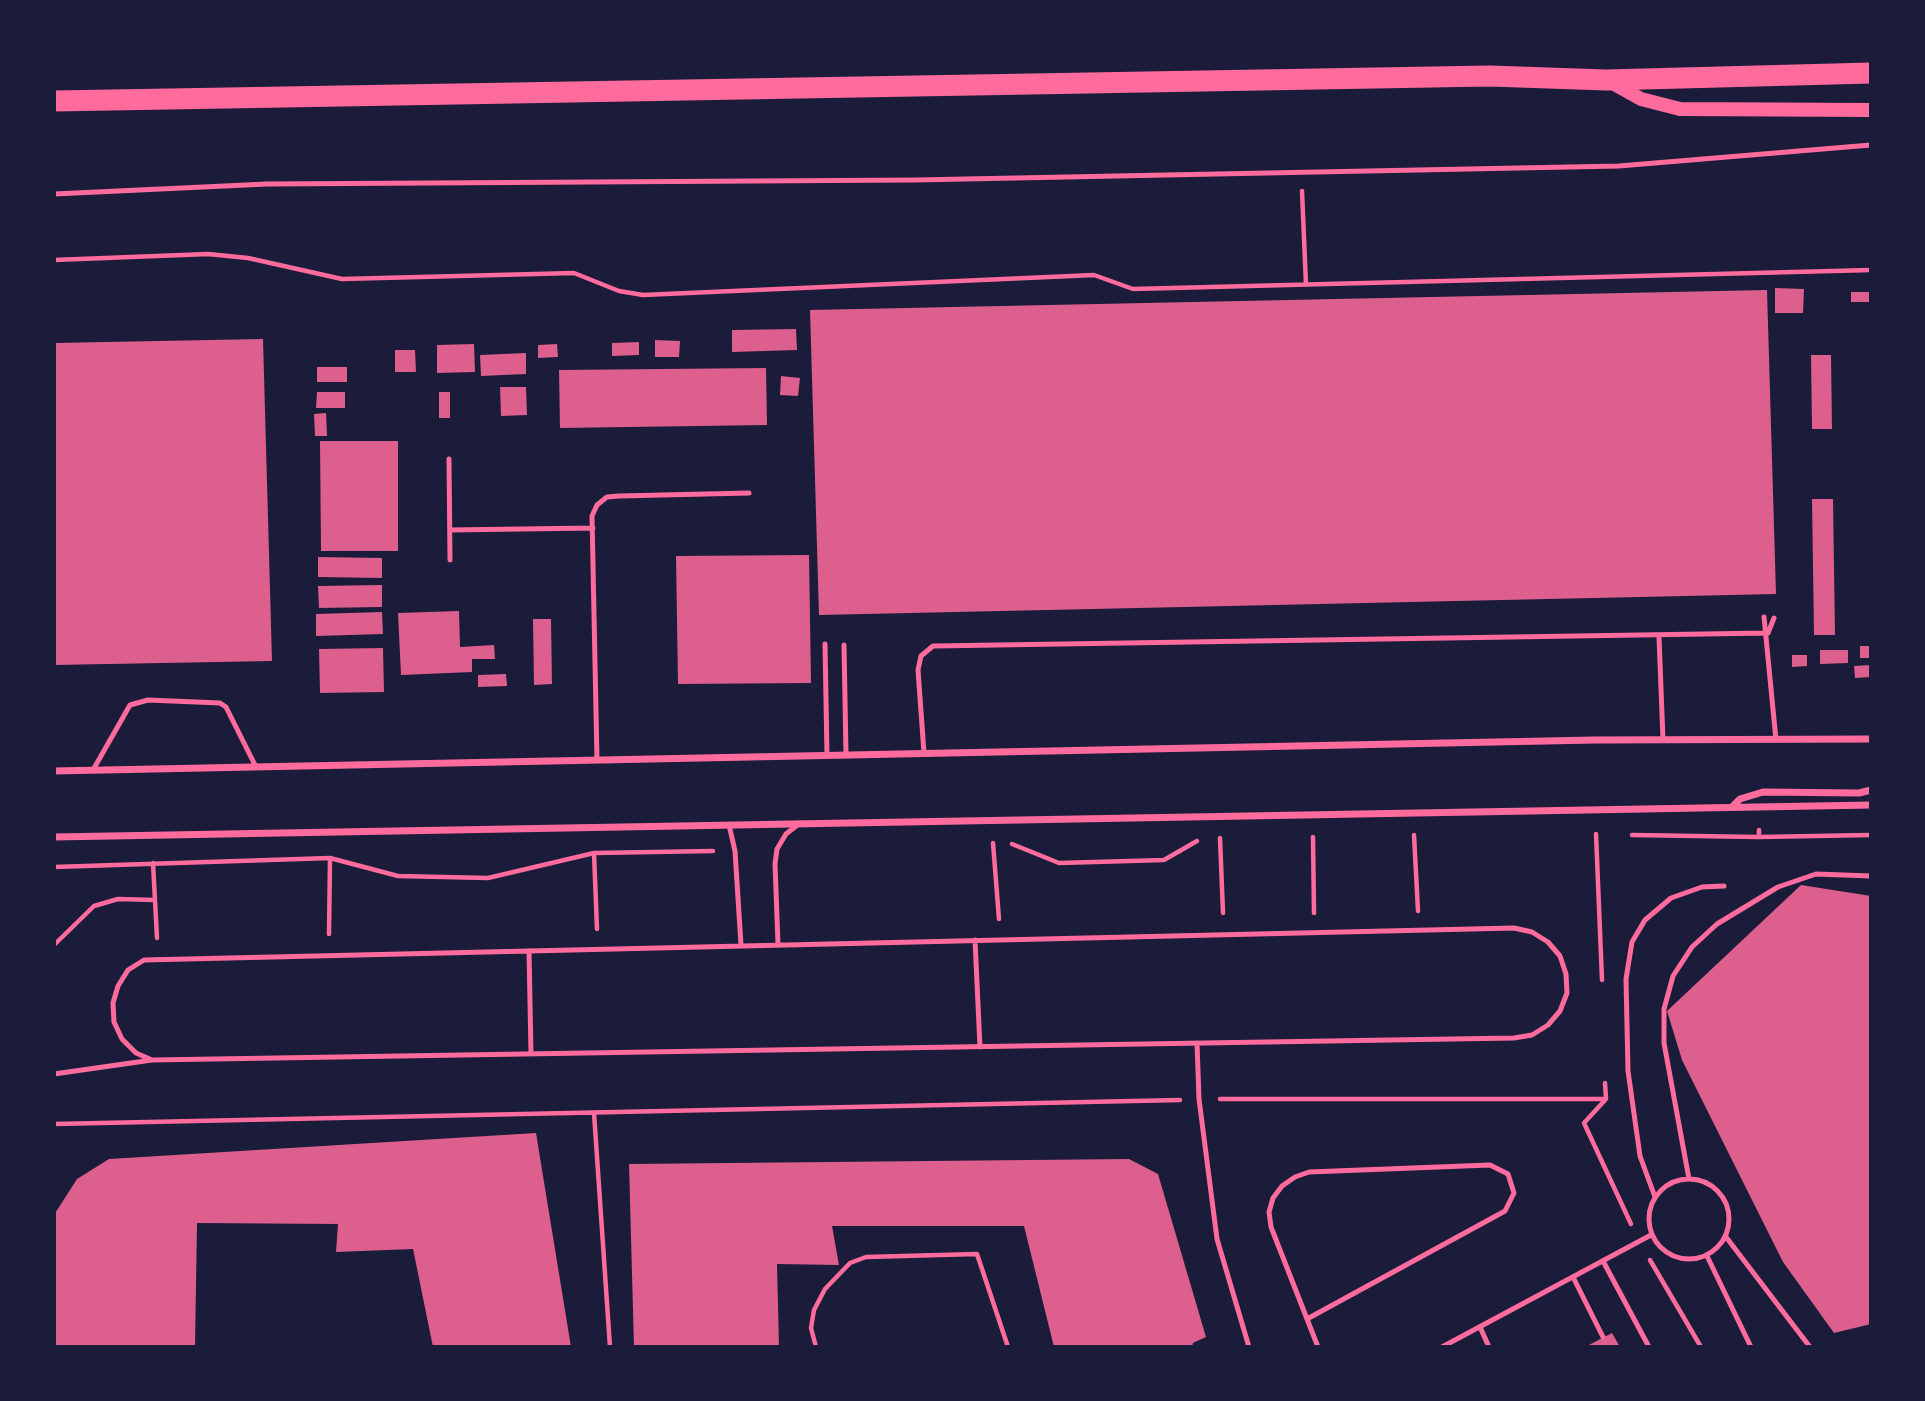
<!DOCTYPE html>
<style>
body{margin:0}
#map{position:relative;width:1925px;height:1401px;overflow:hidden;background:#1b1b3a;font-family:Quicksand,sans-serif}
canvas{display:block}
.frame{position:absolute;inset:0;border:56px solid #1b1b3a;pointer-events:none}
</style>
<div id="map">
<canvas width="1925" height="1401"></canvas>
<div class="frame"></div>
</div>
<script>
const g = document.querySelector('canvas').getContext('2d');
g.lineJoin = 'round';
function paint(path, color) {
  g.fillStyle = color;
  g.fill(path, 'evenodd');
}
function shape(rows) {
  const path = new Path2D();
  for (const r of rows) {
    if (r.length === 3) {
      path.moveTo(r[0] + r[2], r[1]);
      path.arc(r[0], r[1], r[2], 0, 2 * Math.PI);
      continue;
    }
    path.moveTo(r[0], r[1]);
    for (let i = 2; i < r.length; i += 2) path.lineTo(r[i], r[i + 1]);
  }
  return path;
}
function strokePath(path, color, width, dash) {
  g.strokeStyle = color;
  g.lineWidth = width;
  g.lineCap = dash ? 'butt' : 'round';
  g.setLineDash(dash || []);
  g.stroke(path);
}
const building = shape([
 [1775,288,1804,289,1803,313,1775,313],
 [1767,290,1776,594,819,615,810,310],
 [1851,292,1871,292,1871,302,1851,302],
 [796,329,797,350,732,352,732,330],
 [263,339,272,661,54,665,54,343],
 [655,340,680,341,679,357,655,357],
 [639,342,639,355,612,356,612,343],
 [474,344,475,372,437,373,437,345],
 [557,344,558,357,538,358,538,345],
 [395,350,415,350,416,372,395,372],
 [526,353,526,374,481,376,480,355],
 [1811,355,1831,355,1832,429,1812,429],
 [317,367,347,367,347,382,317,382],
 [766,368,767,425,560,428,559,370],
 [781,376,800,378,798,396,780,395],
 [500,387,526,387,527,415,501,416],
 [317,392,345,392,345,408,316,408],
 [439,392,450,392,450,418,439,418],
 [326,413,327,436,315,436,314,414],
 [320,441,398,441,398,551,321,551],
 [1812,499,1833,499,1835,635,1814,635],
 [809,555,811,683,678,684,676,556],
 [318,557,382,558,382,578,318,577],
 [382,585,382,607,319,608,318,586],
 [459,611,460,647,494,645,495,659,472,659,472,672,401,675,398,613],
 [382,612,383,634,316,636,316,614],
 [533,619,551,619,552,684,534,685],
 [1860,646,1871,646,1871,658,1860,658],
 [383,648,384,692,320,693,319,649],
 [1820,650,1848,650,1848,663,1820,664],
 [1792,655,1807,655,1807,666,1792,667],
 [1871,665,1871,677,1855,678,1854,666],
 [506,674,507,686,478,687,478,675],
 [1801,885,1871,896,1871,1324,1834,1333,1783,1262,1682,1060,1667,1011],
 [536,1133,571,1347,433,1347,413,1249,336,1252,338,1224,197,1223,195,1347,54,1347,54,1215,77,1179,109,1159],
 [1129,1159,1158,1174,1206,1337,1193,1343,1192,1347,1054,1347,1024,1226,832,1226,839,1265,777,1264,779,1347,634,1347,629,1164],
 [1612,1333,1620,1347,1585,1347]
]);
const path = shape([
 [1302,191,1306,285],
 [54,260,208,254,248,258,342,279,574,273,619,291,643,295,1094,275,1133,289,1871,270],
 [1596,834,1602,980],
 [1414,835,1418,911],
 [1632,835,1759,837,1759,830],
 [1313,837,1314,913],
 [1759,837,1871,835],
 [1220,838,1223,913],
 [993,843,999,919],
 [1012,844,1059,863,1164,860,1197,841],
 [594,853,597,929],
 [153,863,157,938],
 [54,867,330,858,398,876,488,878,594,853,713,851],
 [329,934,330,858],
 [54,945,94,906,118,899,155,900],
 [1605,1083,1606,1099,1584,1123,1631,1224],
 [1220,1099,1606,1099],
 [594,1113,610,1347],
 [54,1124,1180,1100],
 [1650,1260,1701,1347],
 [816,1347,811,1328,814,1310,825,1289,850,1263,866,1257,977,1254,1008,1347]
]);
const service = shape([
 [54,194,267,184,915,180,1619,166,1871,145],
 [449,459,450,560],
 [450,530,593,528],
 [1764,617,1776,740],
 [1768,633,1774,618],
 [1659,637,1663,740],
 [825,644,827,755],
 [844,645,846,755],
 [924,753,918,670,921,656,933,646,1768,633],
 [597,760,592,516,597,505,607,497,619,496,749,493],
 [93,770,130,705,148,700,220,703,226,707,256,767],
 [729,825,735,851,741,945],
 [975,940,980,1047],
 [778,944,775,864,777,849,786,834,800,823],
 [529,951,531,1054],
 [1197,1043,1199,1099,1217,1239,1249,1347],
 [54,1074,152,1060,1514,1038,1532,1035,1548,1025,1560,1011,1567,993,1566,974,1560,956,1548,942,1532,932,1514,928,144,960,128,970,118,986,113,1003,114,1022,122,1039,136,1053,152,1060],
 [1689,1219,40],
 [1689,1179,1664,1043,1664,1009,1673,976,1692,947,1717,924,1778,887,1816,874,1871,876],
 [1655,1197,1640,1156,1628,1071,1626,979,1632,942,1645,920,1671,898,1702,887,1724,886],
 [1726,1237,1810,1347],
 [1707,1256,1751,1347],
 [1603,1261,1649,1347],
 [1573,1277,1603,1337],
 [1307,1319,1505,1211,1514,1193,1508,1174,1490,1165,1309,1172,1295,1177,1282,1186,1273,1198,1269,1212,1271,1227,1318,1347],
 [1480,1327,1489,1347],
 [1442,1347,1651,1235]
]);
const minor = shape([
 [54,771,1595,740,1871,739],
 [1732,807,1740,799,1763,792,1859,793,1871,790],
 [54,837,1871,805]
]);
const secondary = shape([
 [1607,80,1641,99,1680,109,1871,110]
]);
const motorway = shape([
 [54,101,1490,76,1606,80,1871,73]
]);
paint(building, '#dd5f8e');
strokePath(path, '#ff6b9d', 4.5);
strokePath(service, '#ff6b9d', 5);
strokePath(minor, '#ff6b9d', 7);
strokePath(secondary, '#ff6b9d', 14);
strokePath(motorway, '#ff6b9d', 21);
</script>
